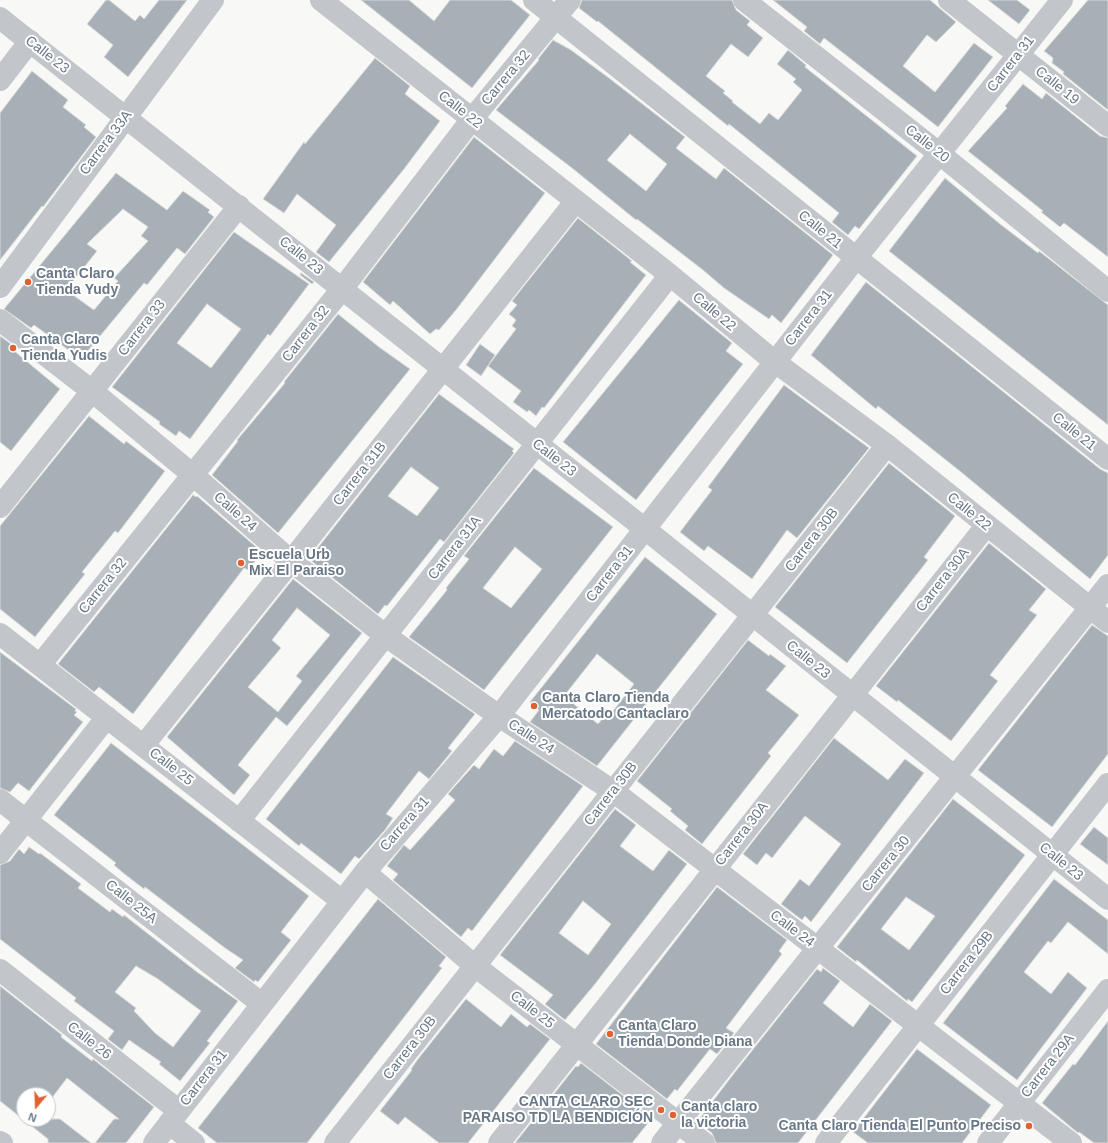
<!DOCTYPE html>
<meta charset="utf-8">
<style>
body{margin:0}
#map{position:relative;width:1108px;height:1143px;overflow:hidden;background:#f8f8f6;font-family:Arial,sans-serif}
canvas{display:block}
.north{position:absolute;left:16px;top:1087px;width:40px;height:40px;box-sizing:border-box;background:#fff;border:1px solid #c3c9cf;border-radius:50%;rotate:199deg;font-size:11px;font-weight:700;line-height:16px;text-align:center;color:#687786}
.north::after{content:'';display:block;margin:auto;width:14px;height:18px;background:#df6230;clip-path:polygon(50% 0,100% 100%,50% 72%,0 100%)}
</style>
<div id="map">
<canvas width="1108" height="1143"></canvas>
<div class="north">N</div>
</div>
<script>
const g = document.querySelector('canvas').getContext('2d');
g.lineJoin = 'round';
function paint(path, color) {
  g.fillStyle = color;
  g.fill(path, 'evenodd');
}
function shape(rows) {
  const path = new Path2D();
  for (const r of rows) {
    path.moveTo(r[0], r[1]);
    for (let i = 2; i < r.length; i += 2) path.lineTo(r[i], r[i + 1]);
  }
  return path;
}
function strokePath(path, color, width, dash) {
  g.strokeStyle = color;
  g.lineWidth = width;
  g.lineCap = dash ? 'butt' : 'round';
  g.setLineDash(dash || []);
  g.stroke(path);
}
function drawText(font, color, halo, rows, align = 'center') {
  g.font = font + ' Arial,sans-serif';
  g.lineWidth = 4;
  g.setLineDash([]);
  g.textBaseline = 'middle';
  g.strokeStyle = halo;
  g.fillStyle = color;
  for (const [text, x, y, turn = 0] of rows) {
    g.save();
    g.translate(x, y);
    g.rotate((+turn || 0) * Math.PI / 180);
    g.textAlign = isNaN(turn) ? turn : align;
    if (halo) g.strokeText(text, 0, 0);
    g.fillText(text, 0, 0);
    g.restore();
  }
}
const building = shape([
 [106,0,109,0,135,21,140,15,144,19,159,0,187,0,128,77,104,57,113,45,87,24,106,0],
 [361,0,409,0,434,21,450,0,511,0,530,15,472,88,361,0],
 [582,0,732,0,736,10,750,21,747,25,763,38,748,57,731,44,706,76,725,91,723,93,733,101,732,102,760,124,769,113,778,120,802,90,793,82,796,79,777,64,788,50,806,65,805,67,917,156,859,229,855,226,848,235,832,222,839,213,729,124,728,126,598,21,597,22,579,8,582,0],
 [773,0,930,0,956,22,936,42,927,35,903,66,935,92,974,43,993,57,938,127,824,38,820,44,804,31,807,27,773,0],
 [988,0,1017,0,1030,10,1019,24,988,0],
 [1088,0,1108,0,1108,110,1063,74,1064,72,1052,63,1053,58,1044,51,1088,0],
 [553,40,571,50,609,78,685,137,676,148,716,179,724,168,833,255,781,323,772,315,769,319,724,288,703,270,637,219,636,220,572,168,496,110,539,60,538,59,553,40],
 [630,134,667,164,646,191,607,160,630,134],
 [375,58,410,86,405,94,440,121,404,169,329,262,316,252,336,225,297,194,284,213,263,199,304,142,305,144,375,58],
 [32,71,68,100,63,107,86,125,84,127,96,137,43,207,42,206,0,260,0,113,32,71],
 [1023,84,1042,99,1046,93,1100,136,1108,138,1108,257,1064,223,1060,227,1041,212,1043,211,968,151,1007,108,1005,106,1023,84],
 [474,137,545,193,456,310,439,330,436,329,430,334,393,301,390,305,363,282,474,137],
 [116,173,167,210,183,191,210,210,208,212,214,217,185,254,177,248,147,285,144,283,81,359,34,325,31,328,4,309,116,173],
 [123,209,148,227,141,236,148,241,114,278,118,281,94,310,66,290,97,251,87,244,123,209],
 [945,178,1000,224,1038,253,1039,251,1108,305,1108,425,889,251,945,178],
 [578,218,632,261,630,262,646,275,544,408,542,407,536,416,529,410,527,412,513,402,521,391,488,366,516,329,512,326,516,320,509,314,517,305,512,301,578,218],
 [234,232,309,284,270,336,268,334,190,439,179,431,176,436,159,424,160,422,112,387,234,232],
 [207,304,241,329,211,368,177,343,207,304],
 [301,273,314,282,312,284,300,275,301,273],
 [866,282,1100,469,1108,473,1108,555,1090,579,961,472,878,406,876,409,811,355,866,282],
 [679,300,732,343,726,351,743,364,636,500,563,442,679,300],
 [338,314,379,347,410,369,278,533,212,475,238,441,237,440,285,383,284,382,338,314],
 [0,336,15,347,13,350,60,389,11,451,0,442,0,336],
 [480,344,495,355,481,376,466,365,480,344],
 [784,385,869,448,797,538,787,530,752,579,708,546,704,551,680,532,712,490,708,487,784,385],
 [439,394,514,449,512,451,514,453,444,542,440,539,387,606,385,605,378,614,309,559,439,394],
 [411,467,439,488,417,516,388,496,411,467],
 [89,416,124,444,126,441,165,471,118,533,115,531,82,572,85,574,35,637,0,609,0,526,89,416],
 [889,463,955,516,924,557,928,560,847,663,775,607,889,463],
 [534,468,613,527,484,690,409,637,447,590,446,588,469,559,464,556,534,468],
 [515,547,542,569,511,608,483,588,515,547],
 [193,495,196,497,197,496,262,552,248,570,244,568,133,714,99,687,94,692,58,664,193,495],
 [989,543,1046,589,1029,610,1037,615,990,675,998,681,951,741,898,700,897,702,876,686,989,543],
 [645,557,717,614,597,766,530,722,539,710,530,702,645,557],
 [597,654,634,684,610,715,607,713,598,724,564,696,597,654],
 [293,579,362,633,287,726,276,717,238,765,250,775,234,795,167,737,293,579],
 [297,608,330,635,296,676,302,681,278,712,248,687,281,648,272,640,297,608],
 [1092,625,1108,636,1108,754,1052,827,978,770,1092,625],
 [748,640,769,656,770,654,786,666,766,690,799,715,768,753,771,756,702,844,685,830,688,826,670,811,672,809,637,781,748,640],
 [0,652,76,709,75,711,77,712,74,715,83,722,29,791,18,783,10,792,0,788,0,652],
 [393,657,475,714,448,748,452,751,429,779,419,771,386,814,393,818,385,830,359,859,355,856,341,874,301,843,299,846,266,819,393,657],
 [834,738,888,780,905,759,924,773,811,922,805,916,802,920,781,904,800,879,809,886,841,844,805,816,772,858,766,853,757,865,743,854,834,738],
 [515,741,583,786,472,931,468,928,461,937,393,880,398,874,387,866,404,845,410,850,455,800,448,794,474,765,479,769,494,749,503,756,515,741],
 [111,743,309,896,281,932,291,940,258,982,255,980,254,982,235,968,243,960,225,948,145,887,144,889,122,872,114,865,116,863,54,815,111,743],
 [953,799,1025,855,912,1002,908,999,907,1001,857,960,856,962,837,947,953,799],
 [906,897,935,916,909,950,881,929,906,897],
 [615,809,636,825,620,846,653,871,669,850,687,864,595,984,565,1020,545,1004,553,995,500,955,615,809],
 [583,901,611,924,588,955,559,933,583,901],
 [1094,827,1108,838,1108,865,1080,844,1094,827],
 [29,847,39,854,40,853,81,884,78,888,110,912,112,909,123,917,124,915,197,972,238,1001,207,1041,210,1043,180,1081,159,1064,161,1062,129,1040,122,1050,108,1039,114,1031,74,1001,76,998,0,939,0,865,10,861,19,849,24,854,29,847],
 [136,966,158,979,201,1011,173,1047,155,1033,134,1011,136,1008,115,992,136,966],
 [1054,879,1108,920,1108,954,1068,922,1051,943,1048,941,1024,972,1051,994,1068,972,1087,988,1017,1080,943,1023,1054,879],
 [717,887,787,940,779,951,782,954,726,1028,734,1033,717,1054,710,1049,677,1091,675,1089,667,1099,596,1044,717,887],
 [378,899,446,957,439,966,442,968,307,1143,217,1143,198,1128,378,899],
 [823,968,840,981,823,1003,853,1027,870,1004,892,1021,798,1143,716,1143,712,1133,697,1122,735,1072,817,969,821,972,823,968],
 [0,986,62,1035,61,1037,92,1061,93,1059,154,1107,126,1143,95,1143,114,1119,119,1119,67,1078,48,1103,48,1095,24,1095,24,1119,60,1119,91,1143,48,1143,48,1139,0,1101,0,986],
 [466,999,501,1027,511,1014,527,1027,530,1024,550,1039,468,1143,439,1143,405,1117,398,1125,380,1111,412,1070,411,1069,418,1059,466,999],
 [1108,1021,1108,1143,1094,1143,1079,1132,1078,1133,1042,1103,1073,1064,1075,1065,1108,1021],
 [917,1049,991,1105,962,1143,868,1143,853,1132,917,1049],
 [581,1063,652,1118,632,1143,515,1143,576,1066,578,1067,581,1063]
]);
const minor = shape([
 [321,0,670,275,775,362,887,445,1108,622],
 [534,0,1108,459],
 [744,0,940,154,1108,291],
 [949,0,1108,126],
 [0,18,645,529,1108,899],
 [0,80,30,41],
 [0,287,213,0],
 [0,320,92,391,193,475,291,561,386,636,499,716,613,791,1071,1143],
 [0,507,239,206],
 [0,634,342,901],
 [40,665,342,289,472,119,570,0],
 [143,746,291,561,575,202],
 [0,800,262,1004],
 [239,821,670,275],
 [0,853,107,717],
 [365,872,475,966,704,1143],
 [0,970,179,1111],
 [169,1123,194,1143],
 [0,1142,2,1143],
 [154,1143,365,872,499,716,856,258,1062,0],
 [335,1143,887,445],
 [499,1143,986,526],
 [662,1143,1108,585],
 [826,1143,1108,784],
 [988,1143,1108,990]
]);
const markers = [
 [28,282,4,"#df6230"],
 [13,348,4,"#df6230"],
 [241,563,4,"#df6230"],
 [534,706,4,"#df6230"],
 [610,1034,4,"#df6230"],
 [661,1110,4,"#df6230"],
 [673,1115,4,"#df6230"],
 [1029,1126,4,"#df6230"]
];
const streetNames = [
 ["Calle 23",47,55,38],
 ["Carrera 31",1011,64,-52],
 ["Carrera 32",506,78,-50],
 ["Calle 19",1057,86,39],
 ["Calle 22",460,110,38],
 ["Carrera 33A",106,143,-53],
 ["Calle 20",927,144,38],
 ["Calle 21",820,230,39],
 ["Calle 23",301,256,39],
 ["Calle 22",714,312,40],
 ["Carrera 31",809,318,-52],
 ["Carrera 33",142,328,-52],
 ["Carrera 32",306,334,-52],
 ["Calle 21",1074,432,39],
 ["Calle 23",554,458,38],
 ["Carrera 31B",360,474,-52],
 ["Calle 24",235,512,41],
 ["Calle 22",969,512,39],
 ["Carrera 30B",812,540,-52],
 ["Carrera 31A",455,548,-52],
 ["Carrera 31",610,574,-52],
 ["Carrera 30A",943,580,-52],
 ["Carrera 32",103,586,-51],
 ["Calle 23",808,660,39],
 ["Calle 24",531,737,33],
 ["Calle 25",171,767,38],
 ["Carrera 30B",611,794,-52],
 ["Carrera 31",405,824,-49],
 ["Carrera 30A",742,834,-52],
 ["Calle 23",1061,862,39],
 ["Carrera 30",886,864,-51],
 ["Calle 25A",131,902,38],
 ["Calle 24",792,929,37],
 ["Carrera 29B",967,963,-52],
 ["Calle 25",532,1010,38],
 ["Calle 26",89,1041,38],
 ["Carrera 30B",410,1048,-52],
 ["Carrera 29A",1048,1066,-52],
 ["Carrera 31",204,1078,-52]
];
const poiNames = [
 ["Canta Claro",36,274],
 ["Tienda Yudy",36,290],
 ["Canta Claro",21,340],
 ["Tienda Yudis",21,356],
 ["Escuela Urb",249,555],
 ["Mix El Paraiso",249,571],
 ["Canta Claro Tienda",542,698],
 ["Mercatodo Cantaclaro",542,714],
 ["Canta Claro",618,1026],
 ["Tienda Donde Diana",618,1042],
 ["CANTA CLARO SEC",653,1102,"right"],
 ["PARAISO TD LA BENDICIÓN",653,1118,"right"],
 ["Canta claro",681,1107],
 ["la victoria",681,1123],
 ["Canta Claro Tienda El Punto Preciso",1021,1126,"right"]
];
paint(building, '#a8b0b7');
strokePath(building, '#dadad8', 1);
strokePath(minor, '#c2c5c9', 22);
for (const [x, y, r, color] of markers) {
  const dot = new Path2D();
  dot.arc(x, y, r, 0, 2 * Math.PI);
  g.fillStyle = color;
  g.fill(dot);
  strokePath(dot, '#fff', 1.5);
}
drawText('14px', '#687786', '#fff', streetNames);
drawText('bold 14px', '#687786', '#fff', poiNames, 'left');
</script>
